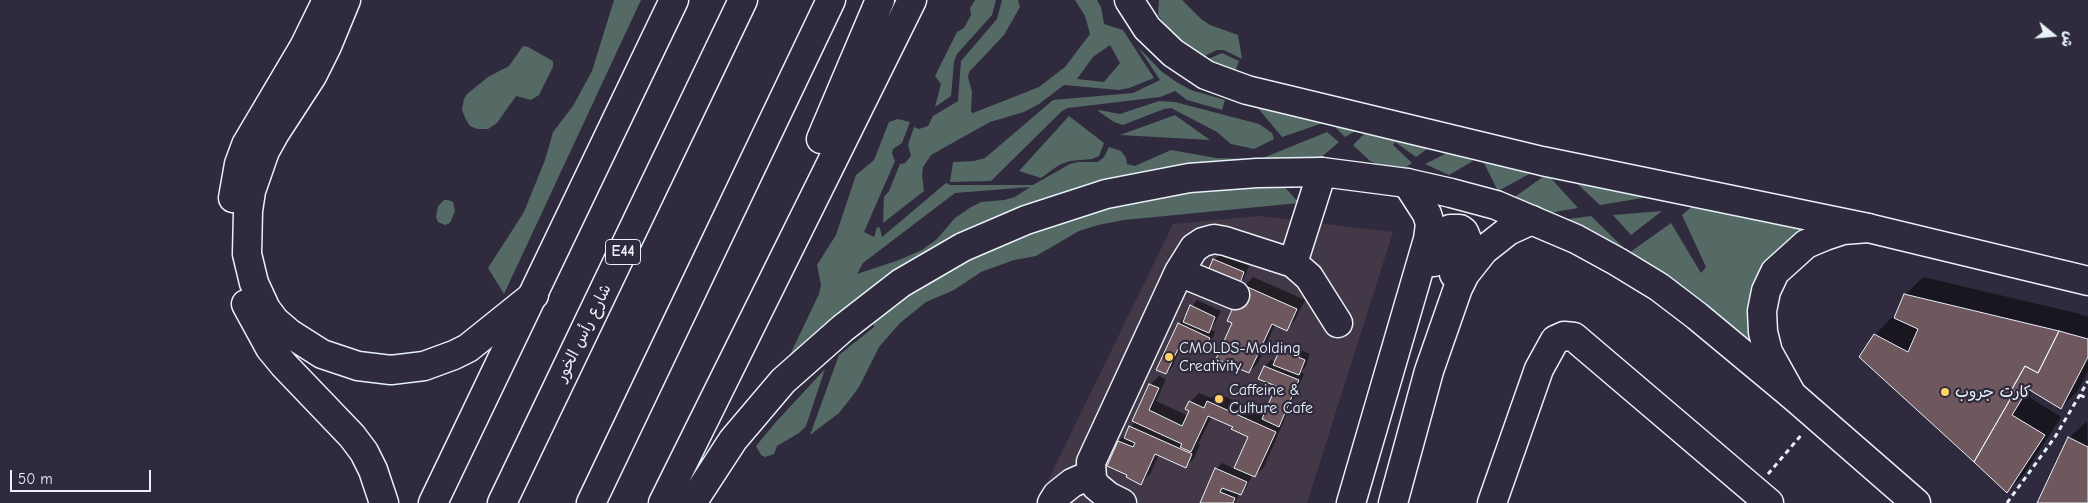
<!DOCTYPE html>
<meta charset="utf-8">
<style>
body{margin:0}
#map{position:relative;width:2088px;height:503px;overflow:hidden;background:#2f2a3d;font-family:"Comic Neue","Playpen Sans Arabic",sans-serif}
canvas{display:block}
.north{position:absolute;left:2028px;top:10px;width:50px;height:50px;-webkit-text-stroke:4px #2f2a3d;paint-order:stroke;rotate:107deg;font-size:14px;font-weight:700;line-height:20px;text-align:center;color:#e8f1f8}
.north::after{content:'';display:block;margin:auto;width:18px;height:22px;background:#e8f1f8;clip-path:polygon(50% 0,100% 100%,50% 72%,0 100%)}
.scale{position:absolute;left:10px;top:470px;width:141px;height:22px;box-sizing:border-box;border:2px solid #e8f1f8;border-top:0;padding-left:6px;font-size:15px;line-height:18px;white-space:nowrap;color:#e8f1f8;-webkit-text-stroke:4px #2f2a3d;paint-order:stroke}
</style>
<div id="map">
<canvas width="2088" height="503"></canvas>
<div class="north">ش</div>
<div class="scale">50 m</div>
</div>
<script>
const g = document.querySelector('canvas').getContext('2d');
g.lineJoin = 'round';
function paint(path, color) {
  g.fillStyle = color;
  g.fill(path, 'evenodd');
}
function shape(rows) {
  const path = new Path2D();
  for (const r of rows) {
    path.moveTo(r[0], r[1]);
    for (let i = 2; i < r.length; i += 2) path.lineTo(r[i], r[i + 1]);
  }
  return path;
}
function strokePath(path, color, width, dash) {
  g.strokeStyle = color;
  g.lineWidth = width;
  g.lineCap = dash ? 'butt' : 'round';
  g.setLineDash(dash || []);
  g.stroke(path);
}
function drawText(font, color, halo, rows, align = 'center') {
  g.font = font + ' "Comic Neue","Playpen Sans Arabic",sans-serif';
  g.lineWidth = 4.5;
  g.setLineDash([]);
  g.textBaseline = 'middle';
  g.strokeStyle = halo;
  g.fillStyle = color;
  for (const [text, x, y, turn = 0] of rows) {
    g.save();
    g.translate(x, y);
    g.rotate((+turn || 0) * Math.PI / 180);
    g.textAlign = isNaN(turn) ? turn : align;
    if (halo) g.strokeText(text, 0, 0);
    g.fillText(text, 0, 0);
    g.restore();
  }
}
const built = shape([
 [1259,216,1393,232,1307,503,1037,503,1173,224]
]);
const green = shape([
 [614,0,641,0,504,294,488,268,524,212,545,160,553,132,573,106,592,71],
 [975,0,996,0,992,15,957,54,954,62,951,96,935,107,941,84,935,76,957,32,964,28,971,15,970,8],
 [1002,0,1018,0,1020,7,1004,35,969,72,968,77,972,92,971,112,973,113,1039,87,1065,67,1090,34,1085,16,1075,0,1097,0,1101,7,1104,24,1123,30,1154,78,1129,88,1119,90,1064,85,1039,104,1024,112,990,122,931,155,923,167,922,175,924,191,883,223,884,197,889,191,900,164,905,163,911,156,908,145,914,127,919,129,928,126,933,116,958,101,961,61,997,19],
 [1110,45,1120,63,1104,82,1077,79,1093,57],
 [1159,0,1182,0,1201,19,1210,25,1238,35,1242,59,1224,50,1217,50,1205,56,1198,55,1177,39,1158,15],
 [523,46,528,47,553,61,553,67,539,95,531,100,516,96,497,123,488,129,477,129,470,126,466,120,462,110,464,99,467,94,488,77,509,66],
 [1138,47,1161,71,1175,81,1191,90,1225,100,1222,110,1187,100,1175,91,1160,97,1068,108,1062,111,991,181,950,182,953,162,974,161,985,158,1053,100,1133,93,1160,80],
 [1222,53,1239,61,1235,72,1206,60],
 [1159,101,1175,102,1259,124,1272,133,1274,139,1254,149,1231,144,1217,132,1171,108,1164,109,1123,125,1114,122,1098,111,1099,110,1120,114],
 [1257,107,1363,127,1431,146,1416,157,1395,142,1393,145,1412,163,1397,173,1370,161,1353,145,1365,133,1363,127,1345,137,1329,121,1282,137],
 [1175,115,1210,140,1120,135],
 [1069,116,1104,143,1099,156,1092,159,1070,161,1059,165,1041,178,1019,171],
 [898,119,910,122,902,143,893,149,892,153,895,161,864,232,874,237,877,227,880,228,882,237,946,183,950,185,1033,185,1070,164,1078,162,1098,162,1104,157,1109,147,1121,151,1126,158,1127,164,1135,166,1171,150,1216,158,1250,159,1217,166,891,274,837,313,788,359,819,294,821,285,817,265,836,235,856,175,874,160,889,122],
 [1030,187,1015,197,1004,200,981,202,971,207,955,218,937,239,922,250,899,260,857,274,863,263,955,193],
 [1327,132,1339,142,1313,164,1253,162],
 [1451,151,1473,161,1449,175,1425,164],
 [1481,157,1533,172,1498,191],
 [1547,174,1578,208,1543,214,1509,201],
 [1573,180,1655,196,1600,205],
 [1282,184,1299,203,1124,220,1098,225,1079,231,1036,256,1014,260,981,272,954,290,926,302,900,323,879,347,859,387,850,399,839,413,810,435,839,355,874,327,872,316,939,272,1065,217,1169,191],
 [444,200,448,200,453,202,455,211,450,223,445,225,438,222,436,217,438,206],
 [1696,203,1823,228,1789,249,1763,359,1553,221,1591,216,1629,253,1671,223,1701,273,1706,267,1682,215],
 [1662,211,1631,235,1613,215],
 [825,369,806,426,799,433,777,446,774,454,765,457,761,455,756,446,775,423]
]);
const shadow = shape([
 [1220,254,1249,266,1244,278,1238,284,1214,260],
 [1253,277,1305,300,1295,320,1287,329,1275,324,1258,363,1249,372,1234,323,1244,286],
 [1923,277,2076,313,2088,317,2088,371,2078,390,2061,408,2033,390,2029,397,2061,417,2024,474,2007,491,1875,335,1893,316,1895,317,1905,295],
 [1197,300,1221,311,1214,325,1210,329,1215,332,1210,343,1204,349,1184,340,1172,367,1166,373,1179,324],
 [1287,344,1310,354,1305,368,1300,372,1304,374,1264,467,1255,476,1252,475,1246,488,1239,493,1235,503,1202,503,1216,469,1222,463,1235,469,1250,437,1234,426,1212,416,1198,444,1200,445,1194,458,1186,467,1159,455,1150,474,1141,483,1128,474,1108,465,1119,441,1136,421,1150,385,1159,376,1166,379,1156,401,1188,416,1191,410,1190,402,1199,393,1211,398,1217,393,1266,415,1278,386,1260,378,1265,366,1271,360,1276,362,1281,350],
 [2087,421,2088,503,2039,503,2069,438]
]);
const building = shape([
 [1213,259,1244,272,1239,286,1207,273,1213,259],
 [1243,285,1297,309,1287,331,1272,324,1249,373,1216,359,1232,323,1227,321,1243,285],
 [1904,294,2059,331,2038,373,2025,366,2012,389,2015,391,1974,462,1859,357,1874,334,1908,352,1918,329,1894,318,1904,294],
 [1190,305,1215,317,1209,333,1183,322,1190,305],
 [1178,323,1210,338,1204,351,1182,341,1166,374,1156,370,1178,323],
 [2059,331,2088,339,2088,357,2061,409,2028,389,2012,415,2045,435,2007,493,1974,462,2015,391,2012,389,2025,366,2038,373,2059,331],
 [1280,349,1305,360,1299,375,1273,365,1280,349],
 [1264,366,1299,380,1279,427,1262,419,1276,386,1258,379,1264,366],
 [1149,384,1159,388,1149,410,1182,426,1189,411,1185,409,1189,401,1204,408,1207,401,1276,432,1255,477,1234,468,1248,437,1231,429,1233,427,1208,416,1191,452,1180,447,1182,444,1132,421,1149,384],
 [1129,426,1192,454,1186,468,1155,454,1141,485,1126,477,1127,475,1107,466,1118,441,1133,447,1135,443,1124,438,1129,426],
 [2068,437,2088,447,2088,503,2037,503,2068,437],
 [1215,468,1247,482,1241,495,1222,488,1220,492,1235,498,1233,503,1200,503,1215,468]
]);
const path = shape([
 [2080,395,2088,399],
 [1768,474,1803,433],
 [2007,503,2055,437,2088,381]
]);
const minor = shape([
 [346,0,327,46,312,76,275,133,265,151,251,191,248,211,247,254,254,283,266,309,275,321,289,333,322,354,358,366,391,370,424,366,454,355,468,348,534,295],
 [233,198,239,164,246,145,304,47,327,0],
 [1434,262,1445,232,1450,229,1460,229,1464,232,1468,242,1454,274],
 [1293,263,1322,172],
 [1179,272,1235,295],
 [246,304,270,348,284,365,352,436,364,452,373,470,384,503],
 [1052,503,1057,495,1072,483,1081,479,1092,479],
 [1122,503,1108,496,1096,486,1092,479,1091,462,1179,272,1194,248,1203,242,1214,239,1225,241,1293,263,1309,277,1338,323],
 [1351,503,1428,239,1430,224,1427,214,1407,183],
 [1393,503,1429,371,1458,288,1465,274,1484,250,1508,231,1532,220],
 [1492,503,1539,369,1555,340,1564,336,1574,337,1581,343,1769,503],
 [1916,503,1792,395,1768,352,1763,332,1762,311,1766,291,1775,272,1806,244,1825,236,1843,230,1868,228,2088,281]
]);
const highway = shape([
 [1129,0,1147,28,1173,53,1206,75,1247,90,1542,161,1868,228],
 [821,139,880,0],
 [433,503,674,0],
 [502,503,743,0],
 [591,503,831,0],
 [663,503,912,0],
 [692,503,733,440,783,381,843,328,901,283,963,247,1026,220,1106,194,1189,178,1257,173,1322,172,1407,183,1451,193,1496,205,1576,239,1618,262,1659,287,1697,316,1792,395]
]);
const markers = [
 [1169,357,5,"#ffd166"],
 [1945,392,5,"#ffd166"],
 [1219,399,5,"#ffd166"]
];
const shields = [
 [623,252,35]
];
const shieldNames = [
 ["E44",623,252]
];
const streetNames = [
 ["شارع رأس الخور",584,333,-64]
];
const poiNames = [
 ["CMOLDS-Molding",1179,348],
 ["Creativity",1179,366],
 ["Caffeine &",1229,390],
 ["Culture Cafe",1229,408],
 ["كارت جروب",1955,392]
];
paint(built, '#423847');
paint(green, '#556a64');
paint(shadow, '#0007');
paint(building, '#6e585e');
strokePath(building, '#e8f1f8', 1);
strokePath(minor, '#e8f1f8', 31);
strokePath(highway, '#e8f1f8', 31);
strokePath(path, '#e8f1f8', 3, [5, 4]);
strokePath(minor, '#2f2a3d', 28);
strokePath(highway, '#2f2a3d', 28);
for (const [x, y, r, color] of markers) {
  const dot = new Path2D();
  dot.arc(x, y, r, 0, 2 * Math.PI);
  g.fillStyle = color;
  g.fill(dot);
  strokePath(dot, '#2f2a3d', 2);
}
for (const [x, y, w] of shields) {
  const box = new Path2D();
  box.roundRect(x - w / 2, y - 12.5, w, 25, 4);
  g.fillStyle = '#2f2a3d';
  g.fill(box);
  strokePath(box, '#e8f1f8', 1);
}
drawText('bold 15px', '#e8f1f8', null, shieldNames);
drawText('16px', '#e8f1f8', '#2f2a3d', streetNames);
drawText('16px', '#e8f1f8', '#2f2a3d', poiNames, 'left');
</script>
